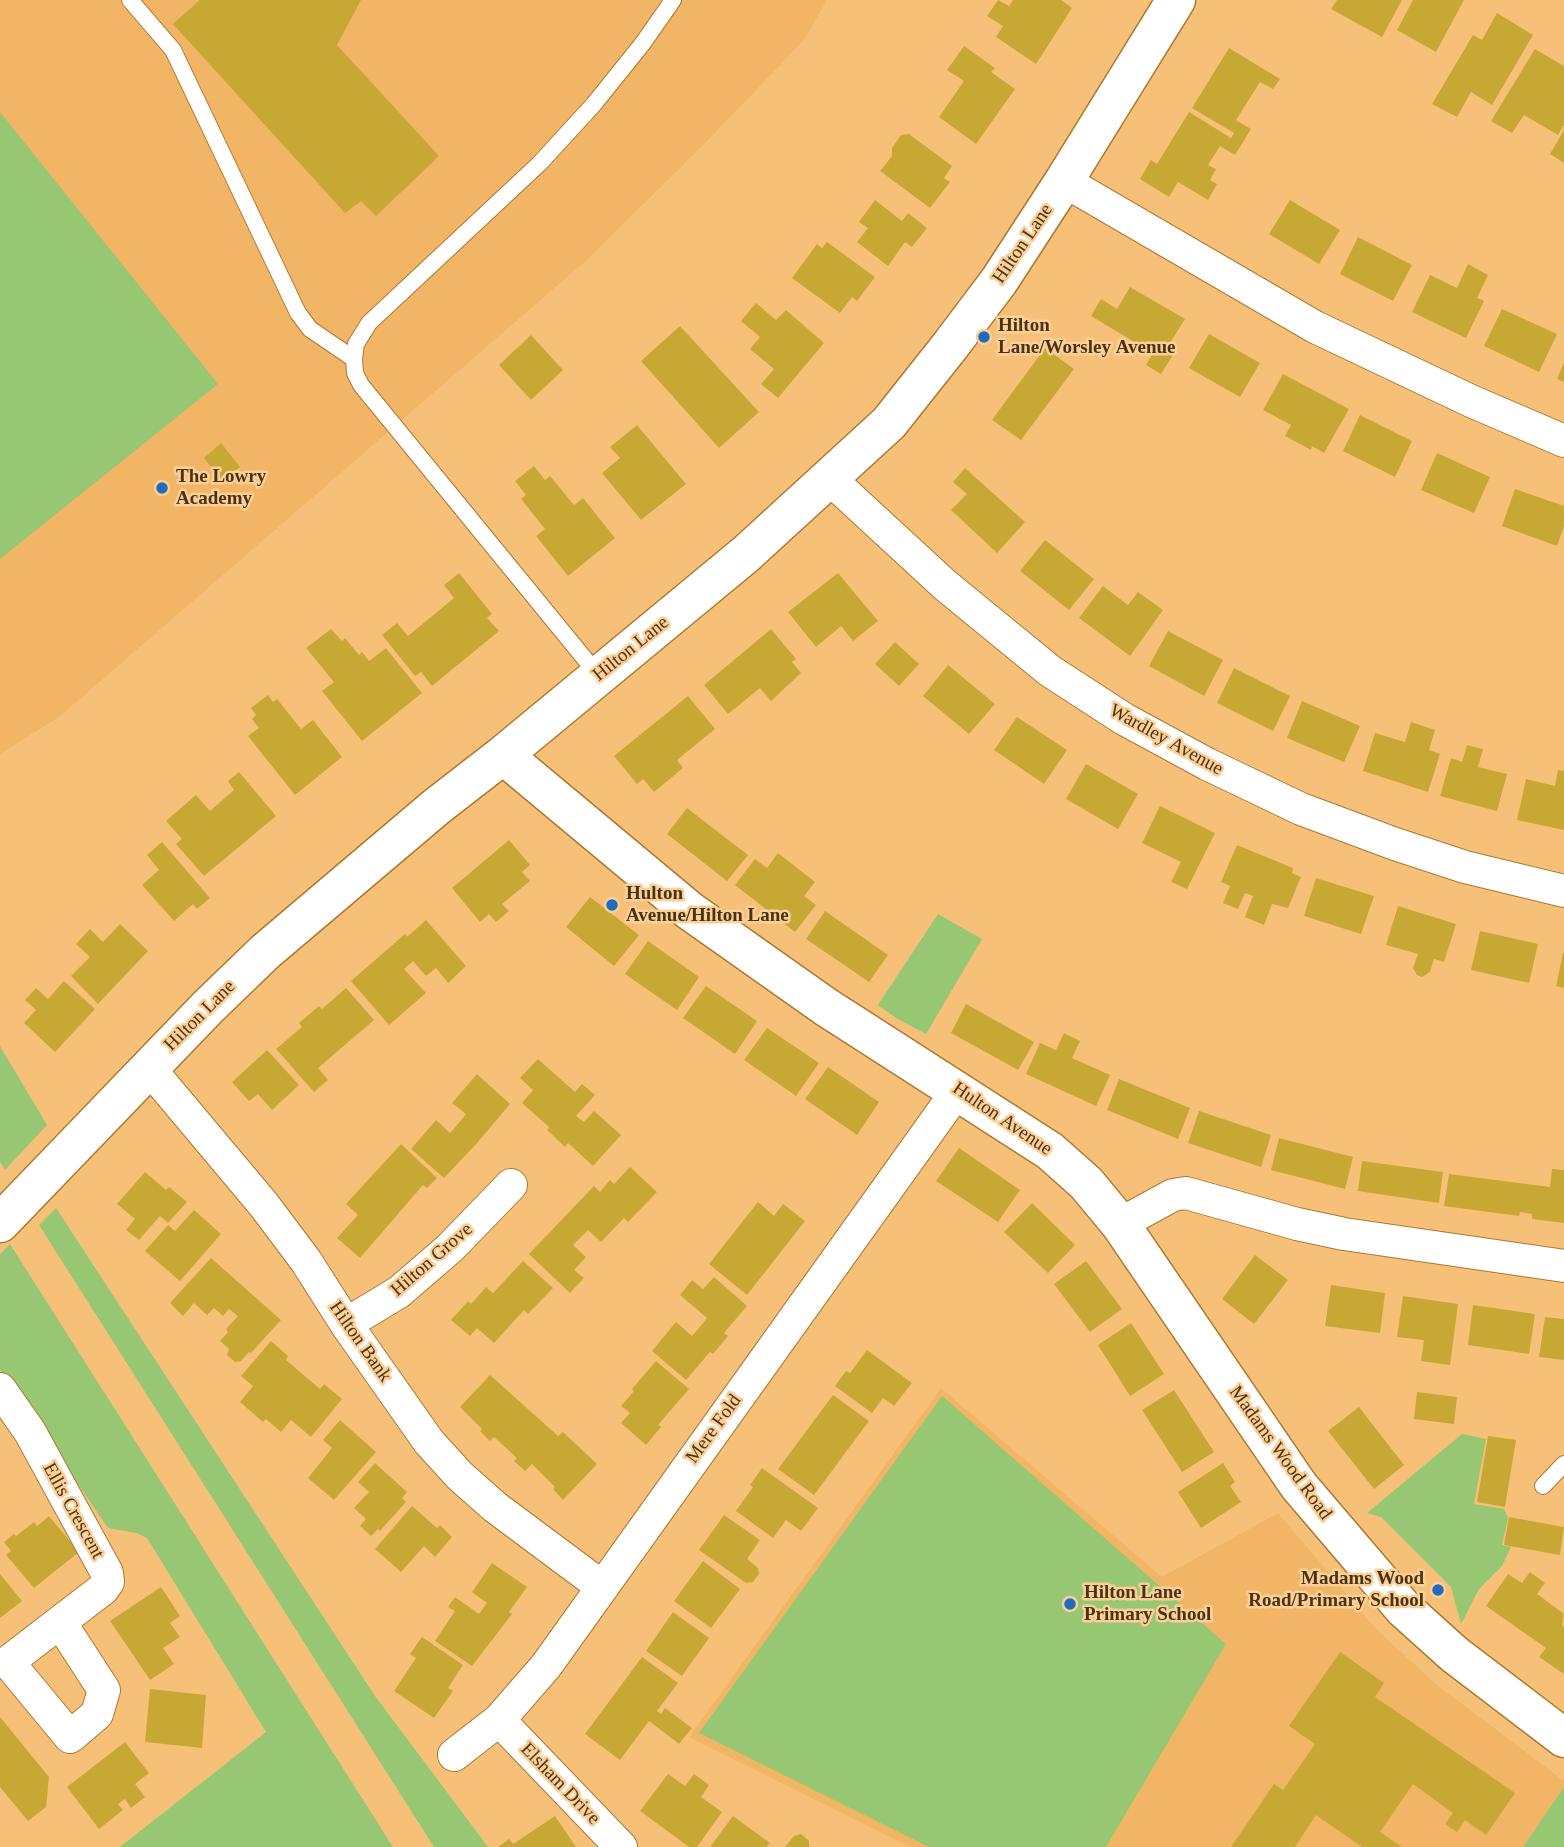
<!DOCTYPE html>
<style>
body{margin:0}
canvas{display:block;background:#f7c078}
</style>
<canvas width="1564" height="1847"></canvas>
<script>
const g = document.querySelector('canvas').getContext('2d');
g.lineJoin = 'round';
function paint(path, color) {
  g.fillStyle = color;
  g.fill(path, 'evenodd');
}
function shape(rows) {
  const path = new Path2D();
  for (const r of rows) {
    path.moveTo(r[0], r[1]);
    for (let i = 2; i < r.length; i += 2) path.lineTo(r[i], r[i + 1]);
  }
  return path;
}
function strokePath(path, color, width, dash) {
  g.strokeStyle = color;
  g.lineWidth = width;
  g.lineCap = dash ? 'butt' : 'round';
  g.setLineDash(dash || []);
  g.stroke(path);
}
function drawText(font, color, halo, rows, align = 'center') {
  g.font = font + ' Georgia,serif';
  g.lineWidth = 5;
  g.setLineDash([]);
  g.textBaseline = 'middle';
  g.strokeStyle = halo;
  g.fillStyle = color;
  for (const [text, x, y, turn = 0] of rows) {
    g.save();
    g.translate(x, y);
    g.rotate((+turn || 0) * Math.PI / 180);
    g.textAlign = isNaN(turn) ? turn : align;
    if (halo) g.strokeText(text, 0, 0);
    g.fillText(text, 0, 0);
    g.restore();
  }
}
const built = shape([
 [0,0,827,0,804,40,708,140,589,258,59,717,0,754],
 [941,1388,1162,1577,1278,1513,1377,1630,1437,1685,1564,1781,1564,1787,1523,1847,910,1847,689,1737]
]);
const green = shape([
 [0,112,218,384,0,559],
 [938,914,982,939,926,1034,896,1018,878,1005],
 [0,1046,47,1125,5,1170,0,1162],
 [56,1208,375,1696,488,1847,434,1847,39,1225],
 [10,1244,393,1847,120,1847,266,1732,147,1538,136,1533,108,1528,0,1370,0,1254],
 [942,1396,1226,1644,1106,1847,929,1847,699,1733],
 [1462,1434,1486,1439,1474,1504,1504,1509,1508,1518,1502,1545,1511,1547,1502,1566,1479,1589,1461,1624,1451,1587,1381,1517,1367,1513],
 [1564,1787,1564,1847,1523,1847]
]);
const building = shape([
 [200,0,361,0,337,45,439,156,376,216,361,201,345,213,173,24],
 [998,0,1009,6,1013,0,1061,0,1072,8,1036,64,996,37,1003,26,987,16],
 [1337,0,1402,0,1382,37,1331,9],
 [1413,0,1464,0,1436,52,1397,30],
 [1497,13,1533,35,1492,105,1471,92,1457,117,1432,104,1473,35,1482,40],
 [964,46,995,68,991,72,1015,89,976,144,939,117,964,81,947,70],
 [1229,48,1280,79,1273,89,1260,82,1236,120,1251,129,1235,155,1220,146,1208,165,1216,169,1210,180,1217,184,1208,200,1178,182,1169,197,1140,179,1151,160,1157,164,1189,112,1231,138,1234,133,1192,108],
 [1535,49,1564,66,1564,125,1558,135,1524,115,1512,133,1491,121],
 [1564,130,1564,163,1550,154],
 [909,134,952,166,944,178,950,182,930,208,880,171,892,156,892,148,901,135],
 [875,200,902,221,908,213,927,228,912,247,905,242,888,266,857,242,868,228,859,222],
 [1290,200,1340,230,1319,264,1269,234],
 [1358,237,1412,265,1393,301,1340,274],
 [827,242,875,277,857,301,852,297,840,313,792,278,817,244,822,248],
 [1468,264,1488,275,1477,298,1484,301,1466,338,1412,312,1430,275,1457,288],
 [1130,287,1185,319,1165,351,1173,355,1161,374,1146,365,1153,353,1091,316,1101,299,1117,309],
 [756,303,776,320,786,310,824,343,778,398,761,384,774,369,750,349,760,337,741,321],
 [1502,309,1557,334,1539,372,1484,346],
 [680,326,759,412,719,448,641,361],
 [1209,334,1260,363,1240,397,1189,368],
 [531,335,563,370,531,400,499,365],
 [1045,348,1074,369,1021,440,992,420],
 [1564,362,1564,382,1557,379],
 [1283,374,1349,409,1324,453,1312,446,1311,450,1285,436,1291,425,1263,410],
 [1360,415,1412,441,1395,477,1343,451],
 [637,425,686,484,641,520,602,473,620,458,610,447],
 [221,443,240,467,222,481,204,458],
 [1437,453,1490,477,1474,513,1421,490],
 [534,466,545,480,550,476,574,505,583,498,615,538,568,576,536,536,545,529,521,499,526,495,515,481],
 [965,468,1025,522,997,553,951,510,967,494,953,482],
 [1515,489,1564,506,1564,526,1557,546,1502,526],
 [1045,540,1094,579,1069,610,1020,571],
 [459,573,492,614,487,618,499,631,432,686,421,672,415,676,382,635,397,623,408,636,454,598,444,585],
 [838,573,878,621,853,641,841,626,816,647,788,612],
 [1103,586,1128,605,1138,592,1163,610,1130,656,1079,618],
 [331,629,342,641,345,638,359,655,362,652,369,661,386,648,422,693,362,741,322,691,334,682,306,648],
 [771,629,796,659,792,662,801,673,771,701,760,688,728,714,704,685],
 [1168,631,1223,660,1204,696,1149,666],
 [895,642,919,664,899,686,875,664],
 [948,665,995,704,969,734,923,696],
 [1234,668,1290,696,1273,731,1217,703],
 [268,695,273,702,277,699,301,729,313,720,342,757,295,795,248,736,259,728,252,719,256,715,251,708],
 [688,696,715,729,677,760,683,768,654,792,643,779,637,784,614,756],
 [1302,701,1360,726,1344,762,1287,738],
 [1017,717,1067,750,1044,784,994,750],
 [1411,722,1435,730,1429,750,1440,754,1428,792,1363,771,1375,733,1405,742],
 [1467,745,1483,749,1478,767,1507,774,1497,811,1440,796,1451,758,1462,762],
 [1086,764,1138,794,1118,829,1066,799],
 [1558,770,1564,771,1564,830,1517,820,1526,779,1555,786],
 [239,772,276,816,204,876,176,844,182,839,166,821,196,795,210,811,234,790,228,781],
 [1160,806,1215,833,1187,889,1171,882,1181,862,1142,843],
 [687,808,748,855,727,881,667,834],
 [509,840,530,865,522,872,530,881,502,904,509,911,496,922,489,914,480,922,452,888],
 [162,842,210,898,197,909,193,904,174,921,142,885,159,870,147,855],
 [1237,845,1293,868,1292,873,1301,877,1288,908,1272,904,1264,925,1245,917,1253,896,1245,893,1238,909,1223,903,1230,886,1221,882],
 [778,853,815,882,804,896,816,905,795,932,735,885,755,859,767,868],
 [1316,878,1374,896,1361,934,1304,916],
 [590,897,639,935,614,966,566,927],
 [1398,906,1456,924,1444,962,1434,959,1430,972,1422,977,1417,975,1413,968,1418,954,1386,945],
 [825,911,888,955,869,982,806,939],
 [426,920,466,966,448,983,436,968,426,976,413,961,404,969,426,993,389,1025,351,981,405,934,407,937],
 [120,924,148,951,98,1004,71,976,90,957,76,944,90,929,103,942],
 [1480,931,1538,944,1529,983,1471,970],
 [648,941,699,977,677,1010,625,974],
 [1563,953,1564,953,1564,988,1556,986],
 [64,981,95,1009,55,1052,24,1023,36,1010,25,1000,36,988,48,999],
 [706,986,757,1021,735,1054,683,1018],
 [346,988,374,1020,318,1068,328,1080,314,1092,276,1049,302,1027,299,1023,319,1006,322,1009],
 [966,1004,1034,1042,1018,1070,951,1033],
 [767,1028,819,1063,796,1096,744,1060],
 [1064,1033,1080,1041,1072,1058,1110,1075,1096,1106,1026,1074,1040,1043,1056,1050],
 [267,1050,299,1085,272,1110,258,1094,249,1101,232,1082],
 [538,1059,575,1092,582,1084,595,1095,576,1116,584,1122,594,1111,621,1135,593,1166,568,1143,565,1147,547,1130,549,1127,522,1103,533,1090,520,1078],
 [828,1067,879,1102,857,1135,805,1099],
 [477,1074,510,1104,478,1142,444,1178,411,1149,436,1120,450,1133,458,1124,466,1114,452,1103],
 [1119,1079,1190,1108,1178,1139,1107,1110],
 [1199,1111,1271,1135,1261,1167,1188,1143],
 [1279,1138,1353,1157,1345,1189,1271,1170],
 [401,1144,437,1178,427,1188,423,1185,360,1258,337,1238,358,1215,346,1204],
 [959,1148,1020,1190,998,1222,936,1181],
 [1362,1161,1443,1172,1439,1203,1358,1191],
 [630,1167,657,1192,628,1222,624,1218,601,1242,588,1230,573,1245,586,1257,574,1270,584,1278,570,1293,529,1254,594,1186,600,1192,610,1180,614,1184],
 [1552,1169,1564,1170,1564,1223,1532,1219,1532,1214,1520,1212,1519,1216,1444,1206,1449,1174,1550,1187],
 [145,1172,166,1190,169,1187,187,1202,168,1223,160,1216,139,1240,126,1230,135,1219,117,1204],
 [758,1202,774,1216,783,1204,805,1221,747,1295,709,1264],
 [1032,1203,1075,1245,1048,1273,1004,1232],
 [194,1210,221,1234,180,1281,145,1251,168,1225,175,1231],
 [1255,1255,1288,1280,1254,1324,1222,1299],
 [211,1258,281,1320,251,1353,249,1352,241,1361,235,1362,227,1355,229,1349,220,1341,228,1332,226,1329,238,1316,229,1309,223,1316,214,1308,207,1315,194,1303,183,1316,170,1303],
 [523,1261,553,1288,528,1314,524,1310,494,1343,477,1328,470,1336,451,1320,468,1301,471,1304,486,1287,493,1293],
 [1086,1261,1122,1309,1090,1332,1054,1284],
 [714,1277,747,1306,724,1333,728,1336,713,1354,710,1352,686,1380,652,1351,676,1322,692,1336,699,1328,707,1318,680,1295,692,1280,703,1289],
 [1331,1285,1385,1293,1380,1333,1325,1326],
 [1403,1296,1458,1304,1450,1365,1421,1361,1424,1340,1397,1337],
 [1473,1305,1535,1314,1529,1354,1468,1345],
 [1545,1317,1564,1319,1564,1360,1539,1357],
 [1131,1323,1164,1374,1130,1396,1098,1345],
 [271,1341,288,1356,286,1360,320,1389,324,1384,342,1399,311,1437,291,1420,281,1432,266,1419,263,1422,240,1402,253,1386,241,1376],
 [867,1350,912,1383,894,1406,883,1398,872,1413,835,1386,846,1371,850,1373],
 [656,1361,689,1389,658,1425,661,1427,646,1445,621,1423,630,1413,621,1406,634,1391,632,1389],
 [490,1375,558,1436,563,1432,597,1464,563,1500,553,1489,555,1487,532,1464,525,1471,514,1461,517,1458,494,1437,490,1441,480,1431,482,1429,460,1407],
 [1174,1390,1214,1452,1182,1472,1142,1410],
 [1417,1392,1457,1397,1454,1424,1414,1419],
 [833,1395,869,1421,814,1495,778,1469],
 [1359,1407,1404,1465,1374,1489,1328,1431],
 [340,1420,376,1452,334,1500,308,1478,332,1448,323,1440],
 [1488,1436,1516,1440,1505,1507,1477,1502],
 [375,1463,407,1492,402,1498,406,1502,380,1531,378,1529,371,1536,360,1526,366,1519,354,1508,369,1492,358,1482],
 [1223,1463,1235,1482,1230,1486,1241,1502,1201,1528,1178,1492],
 [762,1468,818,1508,801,1531,786,1520,773,1538,736,1511,753,1487,750,1485],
 [412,1506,437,1528,440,1525,452,1537,435,1557,424,1546,401,1572,375,1549],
 [724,1515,760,1540,747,1559,758,1568,759,1574,753,1582,746,1583,699,1550],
 [49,1516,79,1552,34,1588,6,1555,11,1551,4,1542,14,1534,16,1536,34,1522,37,1526],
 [1509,1517,1564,1527,1560,1555,1504,1545],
 [703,1561,740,1589,711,1628,674,1601],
 [492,1563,527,1587,509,1612,512,1614,472,1666,435,1641,455,1611,448,1607,455,1597,479,1614,487,1603,472,1592],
 [1530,1572,1545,1583,1537,1594,1564,1614,1562,1625,1564,1627,1564,1674,1539,1657,1546,1648,1486,1606,1508,1574,1522,1583],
 [0,1574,22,1601,0,1618],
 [161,1587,180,1616,170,1623,180,1637,163,1648,174,1664,150,1680,110,1621],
 [673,1612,709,1638,682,1676,646,1651],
 [422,1637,463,1665,448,1688,453,1691,434,1718,394,1691,416,1658,410,1654],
 [1340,1652,1384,1683,1375,1697,1515,1793,1486,1835,1465,1820,1457,1832,1445,1824,1453,1813,1413,1784,1380,1832,1402,1847,1362,1847,1316,1815,1295,1847,1231,1847,1274,1784,1283,1790,1315,1744,1289,1726],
 [642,1657,678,1683,657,1711,661,1714,665,1708,692,1728,679,1744,649,1721,620,1760,585,1734],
 [150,1689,206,1695,202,1748,145,1742],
 [0,1717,49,1777,46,1807,28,1821,0,1787],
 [125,1742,149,1773,135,1784,145,1797,131,1808,125,1799,118,1804,123,1810,99,1829,67,1787],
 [668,1774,685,1786,694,1774,709,1785,701,1797,722,1812,697,1847,689,1847,640,1811],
 [555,1816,576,1847,498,1847,509,1839,513,1844],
 [733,1816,770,1843,767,1847,710,1847],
 [801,1834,809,1841,809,1847,785,1847,794,1836]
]);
const lane = shape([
 [130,0,173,50,298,313,310,329,354,359],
 [598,675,361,385,355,373,354,359,356,344,369,323,540,163,594,104,643,43,673,0],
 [1543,1486,1564,1464]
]);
const street = shape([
 [1064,181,1315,327,1471,401,1564,441],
 [830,479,945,585,1050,671,1124,719,1207,764,1301,809,1395,844,1465,867,1564,891],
 [149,1068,264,1205,306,1261,346,1324,429,1442,460,1476,495,1507,601,1586],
 [1120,1224,1173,1195,1186,1193,1297,1224,1344,1234,1564,1266],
 [346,1324,399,1292,450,1248,511,1185],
 [0,1389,30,1432,107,1573,108,1582,103,1589,60,1622,8,1662,70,1737,97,1714,104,1690,60,1622],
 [499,1720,621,1847],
 [454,1755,499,1720,546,1666,958,1090]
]);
const secondary = shape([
 [503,755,690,911,826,1007,1050,1151,1086,1183,1120,1224,1299,1486,1404,1609,1454,1654,1564,1738],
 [0,1223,208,1007,265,952,436,807,503,755,746,554,889,423,950,346,999,281,1064,181,1176,0]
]);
const markers = [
 [984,337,7,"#1e6cbb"],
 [162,488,7,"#1e6cbb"],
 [612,905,7,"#1e6cbb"],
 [1438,1590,7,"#1e6cbb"],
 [1070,1604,7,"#1e6cbb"]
];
const streetNames = [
 ["Hilton Lane",1023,244,-56],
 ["Hilton Lane",631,649,-39],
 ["Wardley Avenue",1166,740,29],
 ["Hilton Lane",200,1016,-45],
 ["Hulton Avenue",1002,1119,34],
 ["Hilton Grove",432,1260,-41],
 ["Hilton Bank",360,1342,55],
 ["Mere Fold",714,1429,-54],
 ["Madams Wood Road",1280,1453,54],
 ["Ellis Crescent",73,1511,61],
 ["Elsham Drive",560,1784,46]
];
const poiNames = [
 ["Hilton",998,326],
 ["Lane/Worsley Avenue",998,348],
 ["The Lowry",176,477],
 ["Academy",176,499],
 ["Hulton",626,894],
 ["Avenue/Hilton Lane",626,916],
 ["Madams Wood",1424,1579,"right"],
 ["Road/Primary School",1424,1601,"right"],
 ["Hilton Lane",1084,1593],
 ["Primary School",1084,1615]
];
paint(built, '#f1b565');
paint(green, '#97c773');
paint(building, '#c8a835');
strokePath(lane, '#ac782e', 18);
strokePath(street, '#ac782e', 34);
strokePath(secondary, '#ac782e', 41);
strokePath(lane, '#fff', 16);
strokePath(street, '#fff', 32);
strokePath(secondary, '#fff', 38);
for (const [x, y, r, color] of markers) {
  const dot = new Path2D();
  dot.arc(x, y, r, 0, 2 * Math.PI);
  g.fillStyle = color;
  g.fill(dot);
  strokePath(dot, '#fccf97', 2.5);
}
drawText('19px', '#493315', '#fccf97', streetNames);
drawText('bold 19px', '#493315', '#fccf97', poiNames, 'left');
</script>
